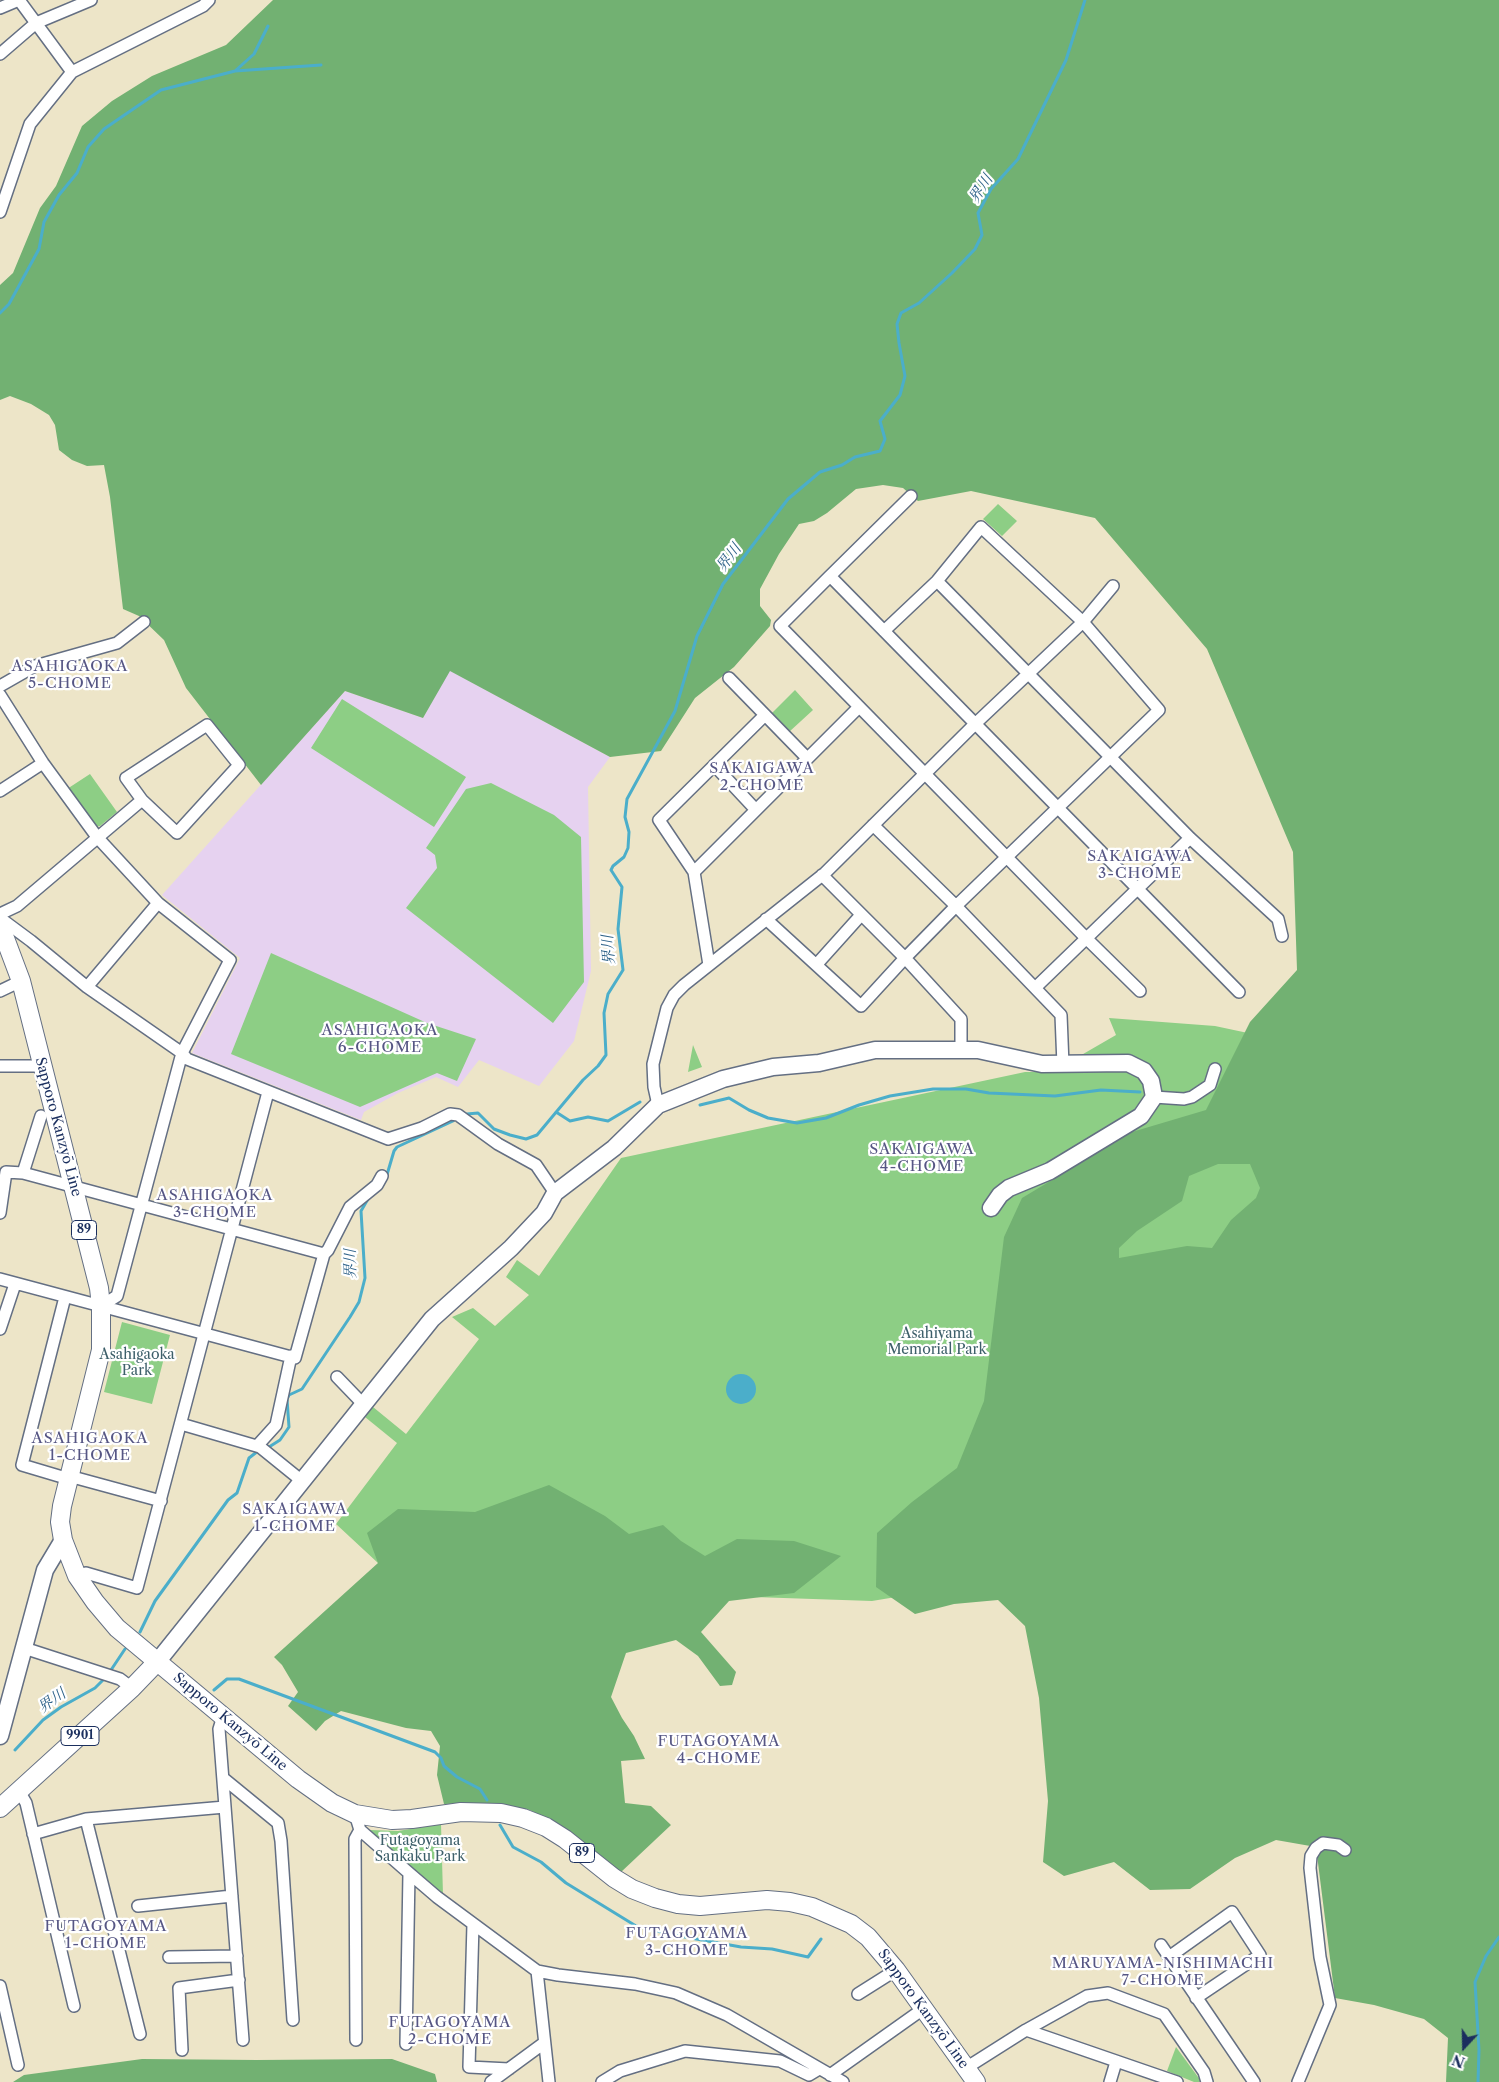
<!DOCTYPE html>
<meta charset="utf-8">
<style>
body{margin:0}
#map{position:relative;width:1499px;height:2082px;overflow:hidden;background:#ede5c8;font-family:"Libre Caslon Text",serif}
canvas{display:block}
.north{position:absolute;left:1439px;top:2022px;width:50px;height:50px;-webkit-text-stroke:4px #fff;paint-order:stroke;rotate:201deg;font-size:14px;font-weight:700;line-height:20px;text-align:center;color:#1b2f5e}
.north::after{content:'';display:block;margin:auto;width:18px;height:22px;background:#1b2f5e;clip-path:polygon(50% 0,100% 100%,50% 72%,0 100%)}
</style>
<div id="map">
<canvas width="1499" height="2082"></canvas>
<div class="north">N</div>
</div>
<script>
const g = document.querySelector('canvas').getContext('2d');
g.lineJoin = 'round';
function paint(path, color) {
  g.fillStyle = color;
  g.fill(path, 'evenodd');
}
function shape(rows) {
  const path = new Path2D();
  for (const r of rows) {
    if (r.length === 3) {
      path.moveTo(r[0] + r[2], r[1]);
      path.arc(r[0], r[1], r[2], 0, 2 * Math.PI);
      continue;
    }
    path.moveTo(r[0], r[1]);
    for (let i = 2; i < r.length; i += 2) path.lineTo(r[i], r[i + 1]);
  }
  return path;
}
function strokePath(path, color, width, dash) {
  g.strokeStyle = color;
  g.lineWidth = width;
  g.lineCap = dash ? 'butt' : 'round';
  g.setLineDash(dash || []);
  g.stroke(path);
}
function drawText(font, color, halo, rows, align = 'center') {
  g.font = font + ' "Libre Caslon Text","Noto Serif JP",serif';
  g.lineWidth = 4.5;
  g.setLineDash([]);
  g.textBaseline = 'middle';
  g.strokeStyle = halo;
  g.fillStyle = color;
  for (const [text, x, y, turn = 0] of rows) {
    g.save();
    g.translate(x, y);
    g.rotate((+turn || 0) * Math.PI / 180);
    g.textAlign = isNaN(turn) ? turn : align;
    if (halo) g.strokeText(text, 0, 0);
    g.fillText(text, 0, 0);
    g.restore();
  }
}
const built = shape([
 [449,670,610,757,588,787,591,971,574,1041,539,1086,479,1060,458,1087,436,1077,398,1093,364,1112,361,1120,192,1053,240,958,162,895,345,691,423,718]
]);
const green = shape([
 [998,504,1017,521,1002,536,983,519],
 [795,690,813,710,789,732,772,713],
 [342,699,466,777,434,827,311,748],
 [90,774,117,812,100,826,94,827,67,789],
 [491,783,554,815,581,837,584,982,553,1023,406,908,437,868,435,855,426,848,466,789],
 [271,953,427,1023,476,1039,457,1081,437,1073,360,1107,231,1054],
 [1109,1018,1215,1026,1262,1036,1432,1039,992,1581,872,1601,666,1594,378,1563,336,1524,397,1443,365,1417,373,1407,406,1434,479,1339,452,1317,473,1308,495,1326,529,1295,506,1277,517,1260,539,1276,621,1158,1025,1072,1052,1072,1116,1035],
 [693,1045,702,1067,688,1072],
 [122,1322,170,1335,152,1404,104,1392],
 [441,1824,443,1895,369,1833,370,1830,398,1831],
 [1176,2047,1201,2081,1200,2082,1194,2082,1167,2071]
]);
const forest = shape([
 [273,0,1499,0,1499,2082,1446,2082,1448,2038,1424,2019,1374,2005,1335,1998,1316,1847,1276,1840,1235,1858,1190,1889,1150,1890,1114,1862,1064,1876,1043,1862,1048,1801,1039,1698,1025,1626,998,1600,954,1604,915,1614,876,1587,877,1533,912,1502,957,1468,984,1401,1004,1237,1022,1198,1132,1132,1206,1110,1250,1022,1297,970,1293,852,1207,649,1095,518,971,491,918,501,903,488,883,485,856,489,827,513,814,521,799,524,779,554,760,589,760,606,771,620,770,626,734,667,695,698,661,751,610,757,450,671,423,718,345,691,261,785,186,688,164,640,139,616,123,609,110,497,104,465,87,466,72,460,59,450,55,425,49,415,31,404,10,396,0,400,0,285,13,273,40,208,56,186,82,126,112,101,152,76,226,45],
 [1218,1164,1250,1164,1260,1188,1256,1198,1231,1220,1212,1248,1187,1246,1119,1258,1119,1248,1137,1231,1182,1201,1189,1176],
 [549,1485,605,1516,629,1534,663,1525,681,1541,705,1556,737,1539,794,1541,841,1556,794,1593,729,1601,701,1632,736,1672,732,1685,720,1686,698,1656,676,1640,626,1653,611,1697,622,1718,634,1736,645,1759,621,1761,625,1803,651,1806,671,1825,620,1873,565,1829,530,1810,485,1803,444,1804,437,1775,440,1746,431,1731,406,1728,341,1711,325,1721,316,1731,288,1706,298,1692,282,1665,274,1657,378,1563,367,1533,398,1509,475,1512],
 [142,2059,257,2060,392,2059,435,2074,437,2082,13,2082,24,2075]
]);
const water = shape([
 [741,1389,15]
]);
const stream = shape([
 [235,71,321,65],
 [0,313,9,304,39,249,44,222,59,195,77,173,88,147,104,129,161,90,235,71,254,54,268,26],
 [700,1105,729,1098,749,1110,768,1118,797,1123,826,1118,859,1105,890,1096,933,1089,966,1089,989,1093,1055,1096,1101,1090,1140,1092],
 [556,1112,570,1121,588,1117,608,1121,640,1102],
 [467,1114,478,1113,494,1129,510,1135,526,1139,537,1135,583,1080,598,1066,606,1055,604,1013,608,994,623,970,618,929,622,887,611,870,613,866,624,857,628,848,629,832,625,817,627,799,675,711,697,636,723,584,788,499,820,472,842,465,855,457,880,451,885,439,880,421,900,395,905,376,899,343,897,324,901,313,919,303,952,273,975,249,982,235,978,213,991,189,1018,159,1066,60,1085,0],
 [386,1178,394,1151,397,1147,453,1121],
 [269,1447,280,1440,289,1427,287,1399,289,1395,302,1389,350,1317,359,1302,365,1278,361,1211,368,1199],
 [140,1632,155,1601,228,1500,237,1493,249,1458,258,1451],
 [111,1670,125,1649],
 [214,1690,227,1679,239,1679,435,1752,441,1758,444,1766,457,1777,480,1789,487,1800],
 [15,1750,43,1720,61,1707,95,1688,106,1677],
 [500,1825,513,1847,541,1862,566,1883,636,1926,674,1935,741,1947,772,1949,808,1957,821,1939],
 [1478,2082,1479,2050,1475,1982,1486,1956,1499,1937]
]);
const street = shape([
 [19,0,72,72],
 [0,8,19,0],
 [0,54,36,23,91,0],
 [0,212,30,124,72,72,203,6,209,0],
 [830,576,911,496],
 [937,581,1190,838,1278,919,1282,936],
 [729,678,807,758],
 [0,686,35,666,117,643,144,622],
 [0,695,43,763,97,837,158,903,230,960,182,1053,117,1296,101,1306,0,1279],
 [207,725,239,765,177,833,142,800,126,778,207,725],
 [714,765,756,810],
 [0,791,43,763],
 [873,825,956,906,1061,1015,1063,1065],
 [694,872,659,820,765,715],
 [822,875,905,958,961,1019,961,1050],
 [0,914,17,906,142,800],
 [0,918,31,941,87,987,182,1053,187,1059,388,1139,422,1128,450,1114,458,1115,498,1144,536,1165,555,1193],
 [766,919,861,1006,905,958,956,906,1159,710,1083,622,981,527,937,581,884,631],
 [817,964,861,915],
 [709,965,694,872,859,707],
 [87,987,158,903],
 [1035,988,1190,838],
 [0,991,21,981],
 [1140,991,1086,938,780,626,830,576,1239,992],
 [0,1066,42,1066],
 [1154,1097,1184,1099,1192,1097,1210,1085,1215,1069],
 [658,1105,654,1087,653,1064,667,1008,674,995,684,985,825,873,975,724,1083,622,1113,586],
 [23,1173,41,1116],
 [0,1213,6,1172,23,1173,324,1254,295,1358,101,1306],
 [324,1254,328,1250,350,1207,377,1185,382,1176],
 [65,1297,22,1465,69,1479],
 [0,1329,15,1284],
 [337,1377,363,1404],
 [181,1424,260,1447,302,1481],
 [257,1446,276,1425,291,1356],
 [69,1476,161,1501],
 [77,1576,86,1573,137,1588,268,1092],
 [24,1648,120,1679,132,1688],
 [223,1716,219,1729,243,2040],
 [223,1778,278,1823,281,1841,293,2020],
 [19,1791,26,1803,74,2006],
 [355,1814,360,1830,409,1873,437,1897,537,1971,549,2082],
 [86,1819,140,2034],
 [33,1834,86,1819,225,1807],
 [138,1906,232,1896],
 [473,1924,469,2067,509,2069],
 [1161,1945,1254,2082],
 [169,1957,237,1956],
 [1169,1957,1232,1912,1260,1955,1196,1998],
 [537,1971,558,1975,635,1984,676,1993,727,2015,843,2082],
 [0,1986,18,2065],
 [858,1994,896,1970],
 [1026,2030,1177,2082],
 [356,2040,355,1839,360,1830],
 [406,2044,409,1873],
 [182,2050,179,1988,239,1980],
 [966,2068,1026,2030,1087,1996,1108,1993,1164,2014,1204,2072,1207,2082],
 [830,2075,923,2009],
 [491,2082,544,2043],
 [602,2082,620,2071,685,2051,780,2061,809,2075,819,2069],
 [1110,2082,1116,2062],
 [1298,2082,1330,2005,1320,1957,1310,1868,1311,1856,1316,1848,1323,1843,1338,1845,1345,1850]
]);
const secondary = shape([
 [158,1661,432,1319,511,1248,544,1213,555,1193,614,1148,658,1105,723,1079,773,1067,819,1063,875,1050,978,1050,1042,1064,1128,1063,1144,1071,1151,1081,1154,1097,1141,1116,1050,1171,1009,1188,1000,1195,991,1208],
 [0,1736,45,1570,63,1540]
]);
const primary = shape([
 [0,925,21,981,99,1288,101,1306,101,1350,62,1506,60,1522,63,1540,77,1576,95,1602,117,1628,298,1779,332,1803,355,1814,392,1820,412,1819,461,1812,501,1813,523,1818,546,1827,565,1839,614,1878,632,1889,655,1898,678,1904,700,1906,767,1900,790,1902,812,1907,851,1924,868,1937,896,1970,976,2082],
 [0,1808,132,1688,158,1661]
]);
const shields = [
 [84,1230,25],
 [80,1736,38],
 [582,1853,25]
];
const shieldNames = [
 ["89",84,1230],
 ["9901",80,1736],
 ["89",582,1853]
];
const streetNames = [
 ["Sapporo Kanzyō Line",58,1127,75],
 ["Sapporo Kanzyō Line",230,1722,40],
 ["Sapporo Kanzyō Line",923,2009,54]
];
const parkNames = [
 ["Asahiyama",937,1334],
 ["Memorial Park",937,1350],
 ["Asahigaoka",137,1355],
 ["Park",137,1371],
 ["Futagoyama",420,1841],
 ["Sankaku Park",420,1857]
];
const waterNames = [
 ["界川",981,189,-57],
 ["界川",729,558,-53],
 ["界川",609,950,-94],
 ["界川",351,1264,-91],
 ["界川",52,1701,-35]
];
const neighbourhoodNames = [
 ["ASAHIGAOKA",70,667],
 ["5-CHOME",70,684],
 ["SAKAIGAWA",762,769],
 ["2-CHOME",762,786],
 ["SAKAIGAWA",1140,857],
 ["3-CHOME",1140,874],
 ["ASAHIGAOKA",380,1031],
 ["6-CHOME",380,1048],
 ["SAKAIGAWA",922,1150],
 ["4-CHOME",922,1167],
 ["ASAHIGAOKA",215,1196],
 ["3-CHOME",215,1213],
 ["ASAHIGAOKA",90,1439],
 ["1-CHOME",90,1456],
 ["SAKAIGAWA",295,1510],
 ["1-CHOME",295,1527],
 ["FUTAGOYAMA",719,1742],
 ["4-CHOME",719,1759],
 ["FUTAGOYAMA",106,1927],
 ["1-CHOME",106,1944],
 ["FUTAGOYAMA",687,1934],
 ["3-CHOME",687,1951],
 ["MARUYAMA-NISHIMACHI",1163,1964],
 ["7-CHOME",1163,1981],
 ["FUTAGOYAMA",450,2023],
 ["2-CHOME",450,2040]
];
paint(built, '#e6d2f0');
paint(green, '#8dce85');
paint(forest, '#72b172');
paint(water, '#4baeca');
strokePath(stream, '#4baeca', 3);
strokePath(street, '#646f83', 14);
strokePath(secondary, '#646f83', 19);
strokePath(primary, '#646f83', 20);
strokePath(street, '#fff', 11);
strokePath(secondary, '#fff', 16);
strokePath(primary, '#fff', 18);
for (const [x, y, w] of shields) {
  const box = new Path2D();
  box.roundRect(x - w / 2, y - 9.5, w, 19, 4);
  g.fillStyle = '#fff';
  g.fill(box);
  strokePath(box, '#1b2f5e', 1);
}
drawText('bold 12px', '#1b2f5e', null, shieldNames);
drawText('14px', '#1b2f5e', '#fff', streetNames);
drawText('14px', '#3d5f6a', '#fff', parkNames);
drawText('italic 15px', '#2e6289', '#fff', waterNames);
g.letterSpacing = '1px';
drawText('15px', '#565684', '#fff', neighbourhoodNames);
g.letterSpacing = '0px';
</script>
